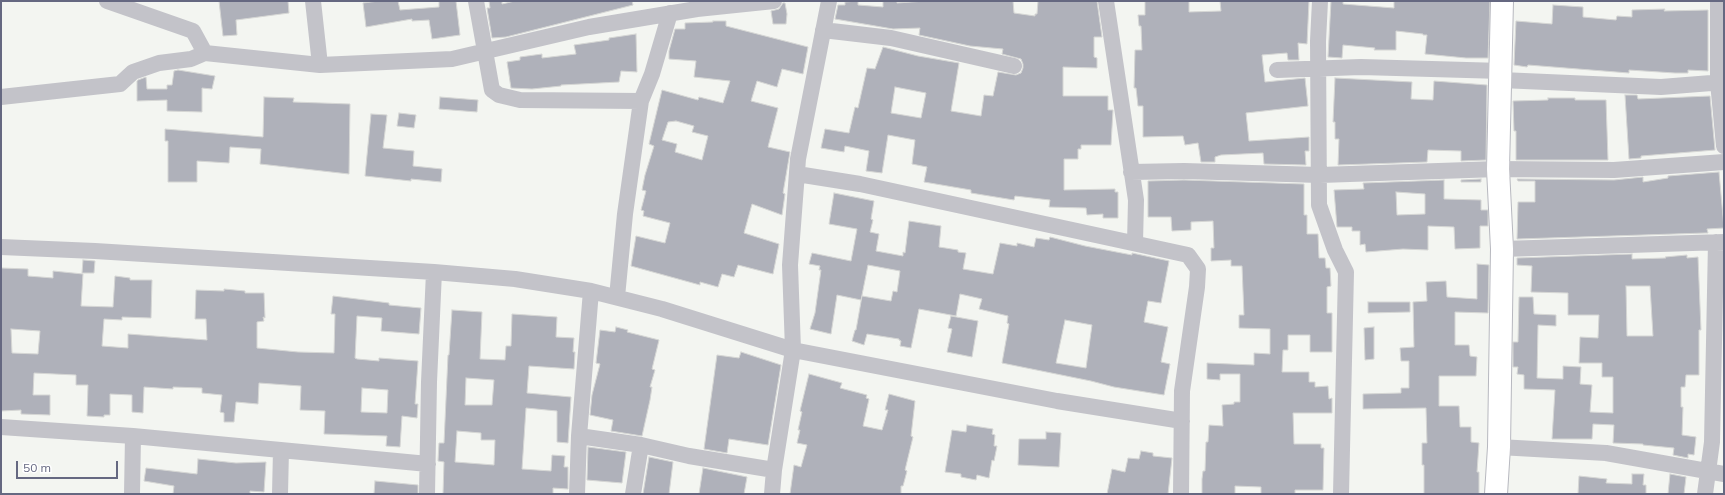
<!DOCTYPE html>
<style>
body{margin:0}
#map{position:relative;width:1725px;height:495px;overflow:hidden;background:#f3f5f1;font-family:Mulish,sans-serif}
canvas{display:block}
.frame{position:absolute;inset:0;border:2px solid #656881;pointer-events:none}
.scale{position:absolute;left:16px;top:461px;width:102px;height:18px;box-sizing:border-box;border:2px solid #656881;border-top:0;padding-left:5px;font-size:12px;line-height:14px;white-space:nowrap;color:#656881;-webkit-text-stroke:3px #fff;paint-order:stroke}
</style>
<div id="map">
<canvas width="1725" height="495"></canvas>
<div class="frame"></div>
<div class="scale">50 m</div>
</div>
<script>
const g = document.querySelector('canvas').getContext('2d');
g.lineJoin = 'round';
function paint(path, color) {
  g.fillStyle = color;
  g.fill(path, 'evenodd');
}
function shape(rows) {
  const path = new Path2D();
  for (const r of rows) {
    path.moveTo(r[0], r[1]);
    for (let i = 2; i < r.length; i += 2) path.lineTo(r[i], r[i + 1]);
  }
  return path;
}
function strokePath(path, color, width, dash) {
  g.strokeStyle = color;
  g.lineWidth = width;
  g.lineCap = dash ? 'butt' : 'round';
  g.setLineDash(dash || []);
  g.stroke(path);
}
const building = shape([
 [219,1,288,1,289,13,236,20,237,35,223,36,219,1],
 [379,1,398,1,400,10,439,7,439,1,456,1,460,35,432,39,429,20,412,21,412,19,366,27,363,3,379,1],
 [489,1,502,1,502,4,515,1,632,1,633,5,506,37,492,38,487,8,490,8,489,1],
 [858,1,858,5,883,7,883,1,897,1,897,3,926,1,1013,1,1014,13,1035,16,1035,14,1037,14,1038,1,1097,1,1102,37,1094,37,1094,57,1097,58,1097,68,1063,67,1063,96,1108,96,1108,110,1113,110,1111,145,1081,145,1081,149,1078,149,1078,159,1064,159,1064,190,1115,189,1115,192,1118,192,1118,218,1103,218,1103,214,1087,215,1086,208,1049,207,1050,200,1015,196,1014,200,971,193,971,190,924,182,927,167,912,164,915,140,888,135,882,173,866,171,869,151,845,146,844,152,821,148,825,129,849,133,855,107,858,108,867,68,875,69,883,47,918,56,959,63,951,111,981,116,984,95,993,96,998,72,1016,75,1021,73,1023,68,1023,64,1021,59,1002,54,1003,49,970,46,919,35,920,28,893,29,835,19,838,5,845,5,845,2,858,1],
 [895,87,926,93,921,118,891,113,895,87],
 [1145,1,1189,1,1189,12,1221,11,1220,1,1309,1,1307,44,1298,43,1299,60,1288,60,1287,53,1262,55,1265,82,1305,78,1308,106,1246,113,1249,141,1309,137,1309,151,1305,151,1306,165,1264,164,1263,153,1221,155,1215,157,1215,162,1201,162,1198,143,1185,145,1183,136,1143,137,1143,106,1138,106,1136,88,1134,88,1135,50,1142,50,1141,26,1139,26,1138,15,1145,15,1145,1],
 [1331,1,1343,1,1343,4,1394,8,1394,1,1490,1,1488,58,1466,58,1425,54,1427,35,1423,35,1423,34,1396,31,1396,50,1374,50,1375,48,1343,45,1342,58,1328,57,1331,1],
 [783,3,785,3,787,14,786,24,773,24,771,11,779,9,783,3],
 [1553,5,1583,7,1583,17,1616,20,1617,16,1632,17,1632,10,1665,9,1664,11,1708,10,1708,71,1688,70,1688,73,1675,73,1629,70,1629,73,1528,65,1527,67,1514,65,1516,21,1552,24,1553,5],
 [713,21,726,21,726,26,808,47,803,74,782,69,777,87,757,81,751,101,778,108,768,147,790,152,783,193,785,194,782,215,752,204,744,233,779,244,773,274,738,265,734,277,722,274,718,287,700,282,700,285,631,266,636,236,665,243,670,223,643,216,644,211,641,210,646,191,642,190,645,175,654,146,649,144,662,90,698,100,699,97,723,103,730,81,694,77,696,61,669,59,669,51,675,29,685,29,685,23,713,22,713,21],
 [676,121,694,126,692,132,708,136,702,160,675,152,677,144,662,140,668,122,676,121],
 [636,34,637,72,621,71,619,82,561,85,561,86,532,89,511,88,507,62,520,60,520,57,542,54,542,58,576,54,574,45,609,40,609,38,636,34],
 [178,70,215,76,212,89,202,88,202,112,167,111,167,100,137,101,137,81,138,80,146,77,147,89,167,89,167,85,172,85,174,71,178,70],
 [1335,78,1412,82,1411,99,1433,100,1434,81,1487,85,1486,160,1461,161,1461,151,1428,150,1427,162,1338,165,1339,139,1335,139,1335,122,1333,122,1335,78],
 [1625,95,1637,95,1638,99,1710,96,1715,150,1641,156,1641,158,1629,159,1625,95],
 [264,97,294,98,293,102,350,104,349,174,260,164,261,149,230,147,229,163,197,161,197,182,168,182,168,141,165,141,165,129,263,137,264,97],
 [440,97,478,100,477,112,439,109,440,97],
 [1548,98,1575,98,1575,100,1606,100,1608,160,1516,160,1516,131,1514,131,1513,101,1548,100,1548,98],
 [399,113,416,115,414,128,397,126,399,113],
 [371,114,387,115,383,148,414,151,413,166,442,169,441,182,411,179,411,181,365,176,371,114],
 [1719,172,1724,228,1707,229,1708,233,1705,233,1517,239,1518,202,1535,202,1535,181,1518,181,1517,179,1614,180,1643,177,1643,182,1668,178,1668,176,1719,172],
 [1481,179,1481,182,1461,182,1461,180,1481,179],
 [1184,180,1304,184,1304,215,1307,215,1307,234,1318,234,1319,258,1325,258,1326,268,1330,268,1331,286,1327,287,1327,313,1332,313,1332,352,1310,352,1310,335,1288,335,1288,350,1283,350,1282,372,1309,372,1309,382,1315,382,1315,387,1328,386,1329,399,1332,398,1332,413,1293,413,1294,444,1321,444,1321,448,1324,448,1323,490,1295,490,1295,494,1261,494,1261,487,1235,486,1235,494,1202,494,1202,479,1203,471,1205,471,1206,442,1208,442,1209,425,1223,426,1222,405,1234,404,1234,402,1240,402,1240,374,1220,374,1220,380,1207,379,1207,363,1254,365,1254,353,1270,354,1270,329,1239,328,1239,315,1244,315,1242,266,1231,266,1231,260,1211,261,1211,248,1214,248,1213,221,1191,222,1191,230,1172,231,1171,217,1148,217,1148,181,1184,180],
 [1444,180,1444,199,1481,200,1481,210,1488,210,1488,226,1480,226,1480,248,1455,249,1454,227,1428,226,1428,250,1403,249,1366,252,1365,244,1360,245,1360,231,1352,231,1352,227,1337,227,1334,190,1364,189,1363,183,1444,180],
 [1396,192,1425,194,1425,214,1397,215,1396,192],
 [834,193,874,201,871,219,873,220,870,232,879,234,876,251,903,256,903,252,905,253,909,221,941,226,939,247,958,250,958,252,966,253,963,269,993,274,1000,243,1017,246,1017,243,1034,247,1036,238,1049,240,1050,237,1085,246,1132,255,1132,253,1169,261,1161,303,1148,301,1144,322,1168,327,1161,362,1170,364,1164,395,1114,387,1091,381,1002,363,1009,324,1007,323,1008,316,979,309,982,299,960,294,956,316,919,309,911,348,900,346,901,341,899,340,899,339,867,334,864,345,852,341,855,330,856,330,862,296,891,301,893,291,897,292,900,271,868,265,861,300,837,295,831,334,810,329,815,313,821,270,819,270,820,266,809,264,812,253,851,261,857,229,829,224,834,193],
 [1065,320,1092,325,1086,368,1056,363,1065,320],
 [1632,254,1632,259,1666,258,1665,257,1687,255,1687,258,1698,257,1701,330,1699,330,1699,375,1686,375,1685,387,1681,387,1681,407,1683,407,1682,435,1696,437,1694,455,1688,454,1688,458,1673,455,1674,448,1643,445,1643,444,1613,443,1614,425,1593,424,1592,439,1552,439,1555,390,1524,389,1524,375,1517,374,1518,367,1513,367,1513,342,1518,342,1519,297,1533,297,1534,314,1556,315,1556,326,1538,325,1537,378,1563,379,1563,366,1581,367,1580,384,1592,385,1590,412,1613,413,1613,377,1602,377,1602,363,1579,363,1580,337,1598,338,1599,315,1568,315,1568,293,1531,292,1532,266,1517,265,1517,258,1632,254],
 [1626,286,1650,286,1653,336,1627,336,1626,286],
 [83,260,95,261,94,273,82,273,83,260],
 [1477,264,1489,265,1488,313,1455,312,1455,345,1469,345,1470,356,1477,357,1476,376,1439,376,1439,406,1459,406,1460,427,1471,427,1471,442,1479,443,1477,472,1479,472,1479,494,1424,494,1424,465,1422,465,1422,443,1427,443,1426,408,1363,409,1363,394,1401,393,1401,388,1409,388,1409,361,1401,361,1400,348,1414,347,1413,302,1427,301,1426,282,1446,281,1447,297,1477,299,1477,264],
 [1,268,28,269,28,276,53,278,53,271,83,274,81,306,113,307,115,276,130,278,130,280,152,280,151,318,122,317,122,320,104,319,102,346,128,348,128,334,207,340,206,319,195,319,196,290,224,291,224,289,245,291,245,293,264,293,265,318,263,317,264,321,257,322,257,348,298,352,334,353,335,314,331,314,333,296,389,303,389,305,421,308,419,334,381,331,382,318,357,316,355,358,357,359,379,361,379,358,418,361,415,404,418,404,417,418,402,416,400,447,386,446,387,436,324,434,325,411,300,410,301,386,259,383,258,404,236,402,234,422,224,422,224,413,220,412,222,395,202,393,202,388,173,387,173,389,144,387,143,413,132,412,132,395,110,394,110,415,104,415,104,417,87,416,88,385,76,385,76,375,34,373,33,395,50,395,50,415,21,414,21,410,1,411,1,268],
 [11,329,40,331,38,354,12,353,11,329],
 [362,388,388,390,387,413,361,412,362,388],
 [1368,302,1410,302,1410,312,1368,313,1368,302],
 [452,310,482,312,480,359,505,360,506,346,511,346,512,314,557,317,556,337,574,338,573,352,575,352,574,369,529,366,527,393,571,397,568,443,557,442,557,411,526,408,522,469,551,471,552,455,565,456,564,467,568,467,568,489,553,488,553,494,443,494,444,462,438,461,439,443,444,443,448,355,449,355,452,310],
 [466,378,494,380,492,405,465,405,466,378],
 [457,431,481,433,481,440,495,440,494,465,455,462,457,431],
 [951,316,978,321,972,357,947,352,952,329,948,328,951,316],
 [616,327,628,330,627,332,659,340,652,369,655,370,650,387,652,387,650,400,642,436,611,431,613,420,590,415,592,395,600,364,596,363,600,330,615,332,616,327],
 [1374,327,1374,359,1365,360,1364,328,1374,327],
 [741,352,781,365,768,445,729,439,727,453,704,449,717,355,739,358,741,352],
 [809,374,842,383,840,388,867,395,866,398,869,399,863,426,882,430,888,410,885,410,889,394,915,401,911,436,913,437,905,470,907,471,903,486,901,486,901,494,790,494,794,465,801,467,807,445,797,443,800,430,798,430,802,412,800,411,809,374],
 [967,425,993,429,992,434,995,435,994,446,997,446,994,461,992,460,989,478,977,475,976,480,961,477,961,474,945,472,952,430,966,432,967,425],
 [1046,432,1061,433,1059,467,1018,465,1019,439,1046,439,1046,432],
 [588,447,626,452,622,483,587,480,588,447],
 [1141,451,1153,453,1153,456,1172,458,1168,494,1107,494,1112,469,1125,472,1128,458,1139,459,1141,451],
 [649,457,673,462,669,494,643,494,649,457],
 [198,459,236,463,266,462,264,492,250,491,250,494,173,494,174,486,144,481,146,468,197,474,198,459],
 [703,468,747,477,744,494,699,494,703,468],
 [1632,474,1644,474,1643,485,1646,485,1646,494,1578,494,1579,476,1607,479,1606,483,1632,484,1632,474],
 [1670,474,1686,477,1684,494,1668,494,1670,474],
 [375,481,418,485,418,494,374,494,375,481]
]);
const minor = shape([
 [107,1,193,31,205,53],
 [313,1,320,65],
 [476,1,492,90,499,95,520,100,641,101],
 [1106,1,1136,200,1135,243],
 [1320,1,1318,41,1319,205,1335,250,1346,272,1341,494],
 [1718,1,1718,82,1724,146],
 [823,30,891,38,1014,66],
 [1277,70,1361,67,1502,71],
 [1501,80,1661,87,1724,82],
 [1,97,120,84,133,72,159,63,191,59,205,53,320,65,452,59,589,27,697,9,774,1],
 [1131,172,1184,171,1320,175,1498,169,1614,170,1724,162],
 [797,174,860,184,1188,255,1198,269,1197,287,1182,391,1181,494],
 [1,247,95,251,434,272,515,279,591,291,662,309,793,350,1057,401,1182,421],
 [1502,249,1724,242],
 [617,297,625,214,641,101,652,74,670,13],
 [1,427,133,436,428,464],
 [579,436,641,445,689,456,774,470],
 [1499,447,1606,453,1724,474],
 [132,494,133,436],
 [280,494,281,450],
 [427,494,429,382,434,272],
 [577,494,579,436,591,291],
 [633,494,641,445],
 [772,494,774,470,793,350,790,265,798,159,829,1],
 [1705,494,1712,442,1716,242]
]);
const secondary = shape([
 [1496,494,1499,447,1502,249,1498,169,1502,1]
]);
paint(building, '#afb1ba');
strokePath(building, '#d5d6d4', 1);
strokePath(secondary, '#b7b8bf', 24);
strokePath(minor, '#c3c3c9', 16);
strokePath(secondary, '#fff', 22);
</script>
